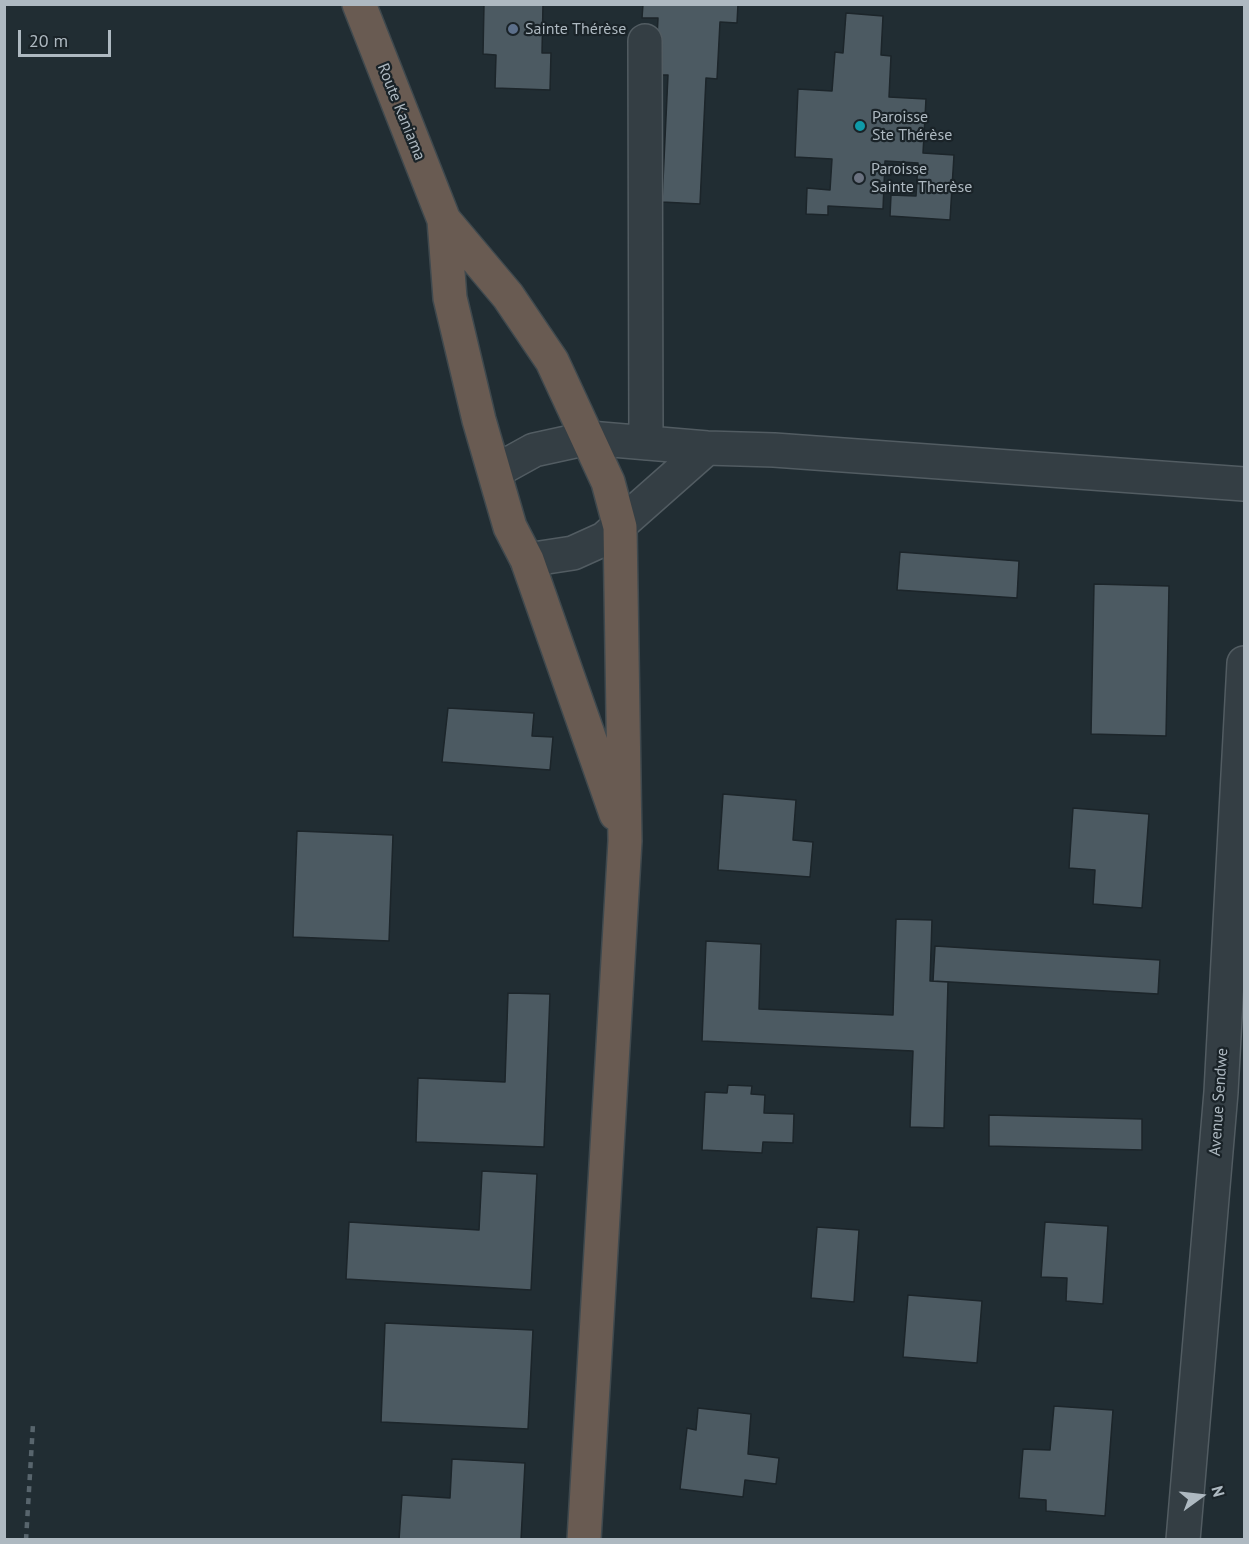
<!DOCTYPE html>
<meta charset="utf-8">
<style>
body{margin:0}
#map{position:relative;width:1249px;height:1544px;overflow:hidden;background:#212d33;font-family:"PT Sans",sans-serif}
canvas{display:block}
.frame{position:absolute;inset:0;border:6px solid #aeb9c1;pointer-events:none}
.north{position:absolute;left:1171px;top:1466px;width:60px;height:60px;-webkit-text-stroke:4px #1a2328;paint-order:stroke;rotate:75deg;font-size:16px;font-weight:700;line-height:24px;text-align:center;color:#aeb9c1}
.north::after{content:'';display:block;margin:auto;width:21px;height:27px;background:#aeb9c1;clip-path:polygon(50% 0,100% 100%,50% 72%,0 100%)}
.scale{position:absolute;left:18px;top:30px;width:93px;height:27px;box-sizing:border-box;border:3px solid #aeb9c1;border-top:0;padding-left:8px;font-size:18px;line-height:21px;white-space:nowrap;color:#aeb9c1;-webkit-text-stroke:4px #1a2328;paint-order:stroke}
</style>
<div id="map">
<canvas width="1249" height="1544"></canvas>
<div class="frame"></div>
<div class="north">N</div>
<div class="scale">20 m</div>
</div>
<script>
const g = document.querySelector('canvas').getContext('2d');
g.lineJoin = 'round';
function paint(path, color) {
  g.fillStyle = color;
  g.fill(path, 'evenodd');
}
function shape(rows) {
  const path = new Path2D();
  for (const r of rows) {
    path.moveTo(r[0], r[1]);
    for (let i = 2; i < r.length; i += 2) path.lineTo(r[i], r[i + 1]);
  }
  return path;
}
function strokePath(path, color, width, dash) {
  g.strokeStyle = color;
  g.lineWidth = width;
  g.lineCap = dash ? 'butt' : 'round';
  g.setLineDash(dash || []);
  g.stroke(path);
}
function drawText(font, color, halo, rows, align = 'center') {
  g.font = font + ' "PT Sans",sans-serif';
  g.lineWidth = 4.5;
  g.setLineDash([]);
  g.textBaseline = 'middle';
  g.strokeStyle = halo;
  g.fillStyle = color;
  for (const [text, x, y, turn = 0] of rows) {
    g.save();
    g.translate(x, y);
    g.rotate((+turn || 0) * Math.PI / 180);
    g.textAlign = isNaN(turn) ? turn : align;
    if (halo) g.strokeText(text, 0, 0);
    g.fillText(text, 0, 0);
    g.restore();
  }
}
const building = shape([
 [484,4,543,4,542,53,551,53,550,90,495,88,496,55,483,54,484,4],
 [643,4,738,4,737,23,720,22,717,79,706,78,700,204,662,202,668,75,655,75,658,18,642,18,643,4],
 [846,13,883,16,881,55,891,56,889,97,926,99,923,153,954,155,950,220,890,216,891,195,916,196,918,163,885,161,883,209,828,206,828,215,806,214,807,188,830,190,832,159,795,157,798,89,832,91,835,52,843,53,846,13],
 [900,552,1019,561,1017,598,897,590,900,552],
 [1094,584,1169,586,1166,736,1091,734,1094,584],
 [448,708,534,713,532,736,553,737,550,770,442,762,448,708],
 [723,794,796,800,793,840,813,842,810,877,718,870,723,794],
 [1073,808,1149,814,1142,908,1093,904,1095,870,1069,868,1073,808],
 [297,831,393,835,389,941,293,937,297,831],
 [896,919,932,920,930,981,948,982,944,1128,910,1127,913,1051,702,1041,706,941,761,944,759,1009,893,1015,896,919],
 [935,946,1160,960,1158,994,933,981,935,946],
 [508,993,550,994,544,1147,416,1142,418,1078,505,1082,508,993],
 [728,1085,752,1086,751,1094,765,1095,764,1113,794,1114,793,1143,763,1142,762,1153,702,1150,705,1092,727,1093,728,1085],
 [989,1115,1142,1119,1142,1150,989,1146,989,1115],
 [482,1171,537,1174,531,1290,346,1279,349,1222,479,1230,482,1171],
 [1045,1222,1108,1226,1103,1304,1066,1301,1067,1278,1041,1277,1045,1222],
 [817,1227,859,1230,854,1302,811,1298,817,1227],
 [908,1295,982,1301,977,1363,903,1357,908,1295],
 [385,1323,533,1330,528,1429,381,1422,385,1323],
 [1054,1406,1113,1410,1105,1516,1046,1511,1046,1500,1019,1498,1023,1449,1050,1450,1054,1406],
 [698,1408,751,1414,748,1454,779,1458,776,1484,745,1480,743,1497,680,1489,687,1428,696,1430,698,1408],
 [452,1459,525,1463,521,1540,399,1540,402,1495,450,1498,452,1459]
]);
const minor = shape([
 [645,41,646,443],
 [496,471,534,450,589,438,707,448,774,450,1244,484],
 [527,560,573,553,604,539,707,448],
 [1183,1540,1221,1092,1244,663]
]);
const highway = shape([
 [359,4,444,220,450,298,479,420,510,527,527,560,616,814],
 [444,220,508,296,552,361,608,482,620,527,625,841,584,1540]
]);
const rail = shape([
 [26,1540,33,1424]
]);
const markers = [
 [513,29,6,"#5c6f8a"],
 [860,126,6,"#0f9aa8"],
 [859,178,6,"#6b7280"]
];
const poiNames = [
 ["Sainte Thérèse",525,29],
 ["Paroisse",872,117],
 ["Ste Thérèse",872,135],
 ["Paroisse",871,169],
 ["Sainte Therèse",871,187]
];
const streetNames = [
 ["Route Kaniama",401,112,68],
 ["Avenue Sendwe",1219,1102,-86]
];
paint(building, '#4c5a62');
strokePath(building, '#1c252a', 1.5);
strokePath(minor, '#525c62', 36);
strokePath(highway, '#3f494e', 36);
strokePath(minor, '#343e44', 33);
strokePath(highway, '#695b52', 33);
strokePath(rail, '#58656d', 4.5, [6, 6]);
for (const [x, y, r, color] of markers) {
  const dot = new Path2D();
  dot.arc(x, y, r, 0, 2 * Math.PI);
  g.fillStyle = color;
  g.fill(dot);
  strokePath(dot, '#1a2328', 2);
}
drawText('16px', '#aeb9c1', '#1a2328', poiNames, 'left');
drawText('16px', '#aeb9c1', '#1a2328', streetNames);
</script>
